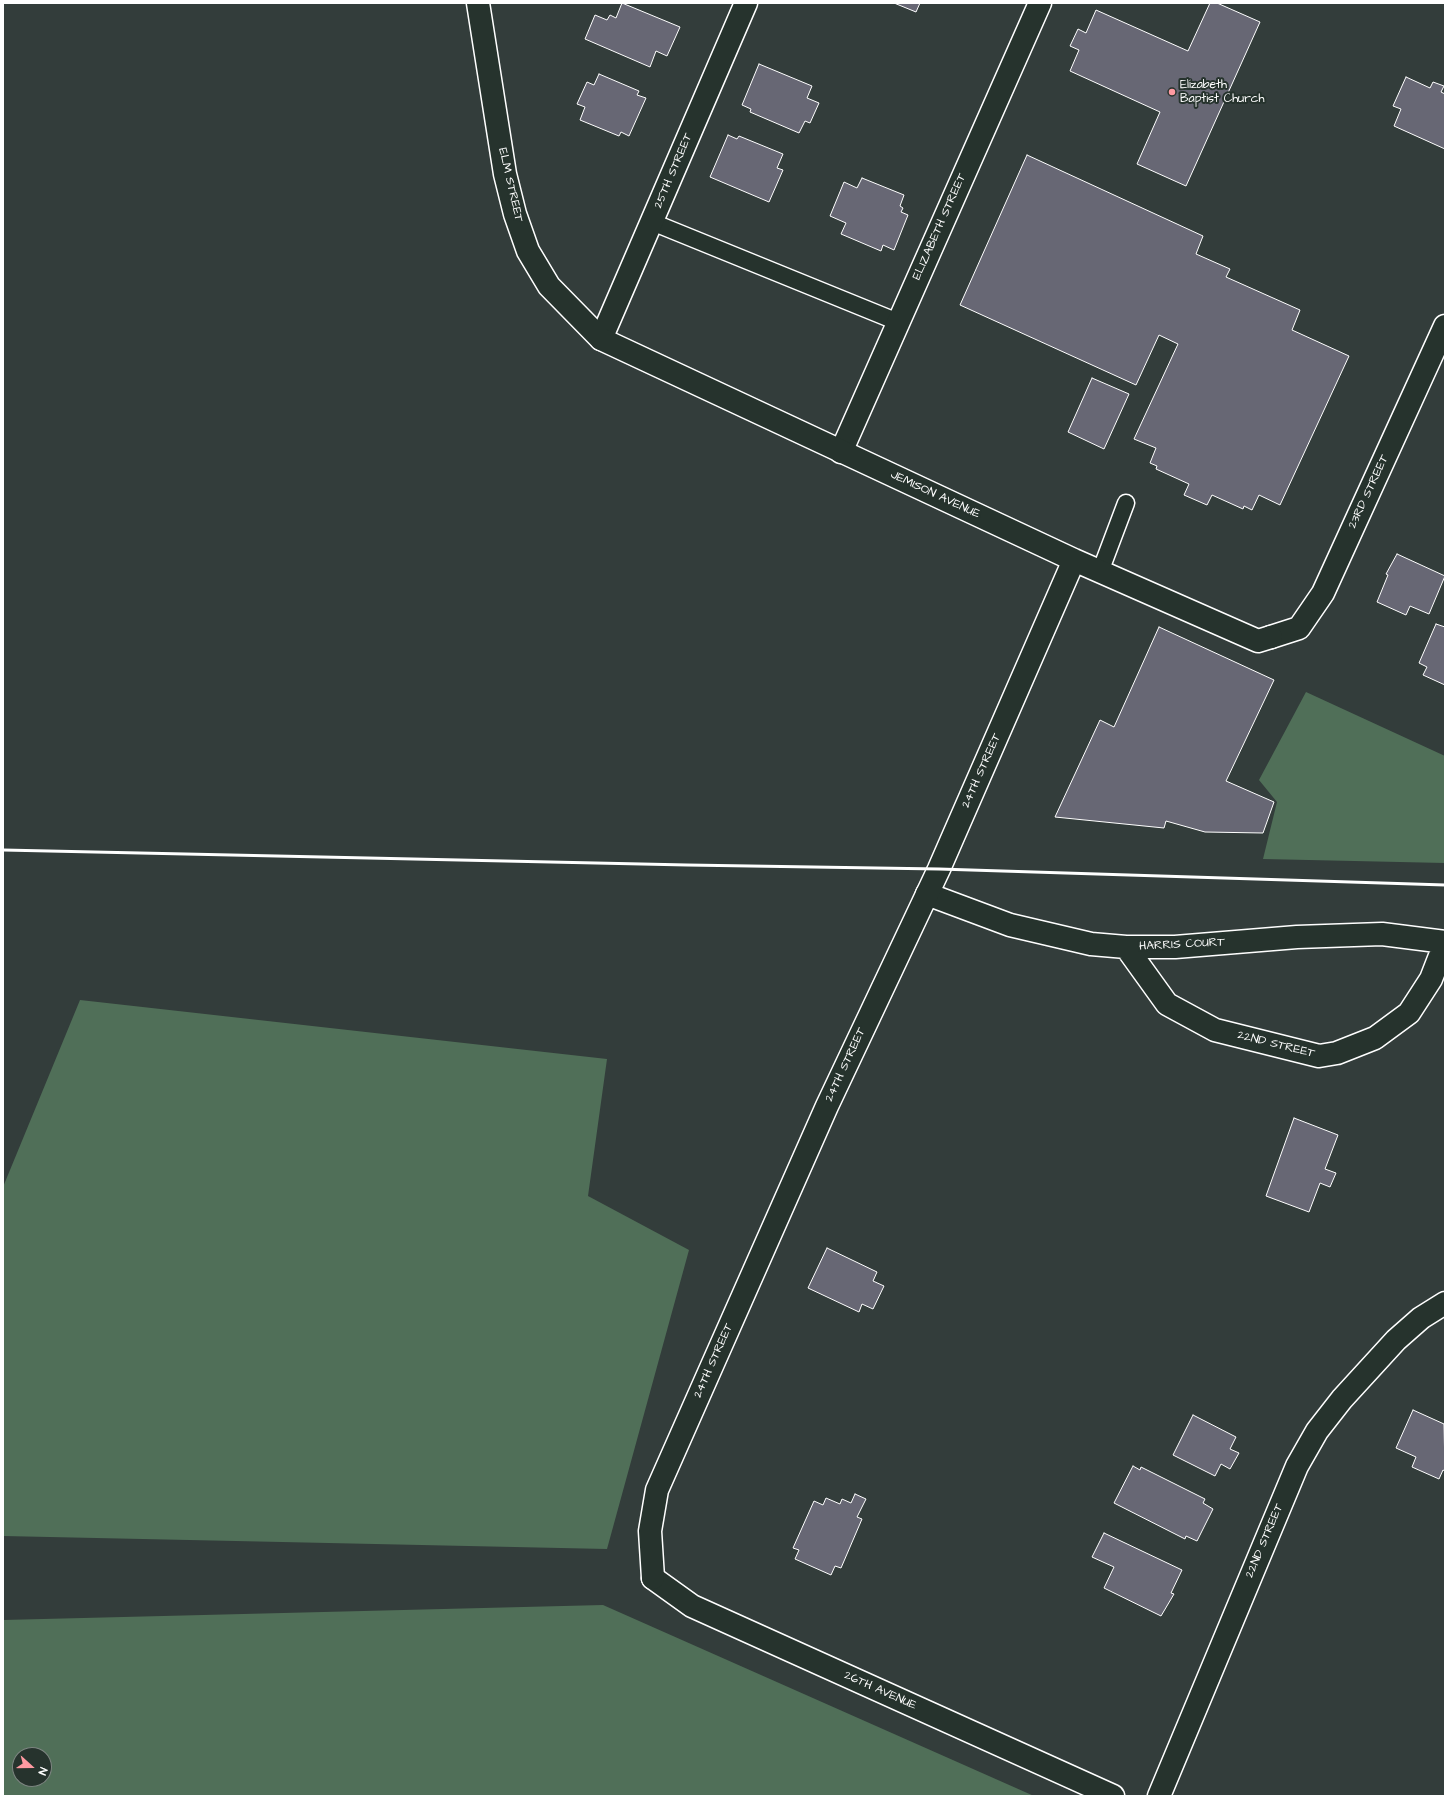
<!DOCTYPE html>
<style>
body{margin:0}
#map{position:relative;width:1448px;height:1799px;overflow:hidden;background:#333d3b;font-family:"Architects Daughter",sans-serif}
canvas{display:block}
.frame{position:absolute;inset:0;border:4px solid #fff;pointer-events:none}
.north{position:absolute;left:12px;top:1747px;width:40px;height:40px;box-sizing:border-box;background:#26332d;border:1px solid #7d8581;border-radius:50%;rotate:111deg;font-size:11px;font-weight:700;line-height:16px;text-align:center;color:#fff}
.north::after{content:'';display:block;margin:auto;width:14px;height:18px;background:#ff9aa2;clip-path:polygon(50% 0,100% 100%,50% 72%,0 100%)}
</style>
<div id="map">
<canvas width="1448" height="1799"></canvas>
<div class="frame"></div>
<div class="north">N</div>
</div>
<script>
const g = document.querySelector('canvas').getContext('2d');
g.lineJoin = 'round';
function paint(path, color) {
  g.fillStyle = color;
  g.fill(path, 'evenodd');
}
function shape(rows) {
  const path = new Path2D();
  for (const r of rows) {
    path.moveTo(r[0], r[1]);
    for (let i = 2; i < r.length; i += 2) path.lineTo(r[i], r[i + 1]);
  }
  return path;
}
function strokePath(path, color, width, dash) {
  g.strokeStyle = color;
  g.lineWidth = width;
  g.lineCap = dash ? 'butt' : 'round';
  g.setLineDash(dash || []);
  g.stroke(path);
}
function drawText(font, color, halo, rows, align = 'center') {
  g.font = font + ' "Architects Daughter",sans-serif';
  g.lineWidth = 4;
  g.setLineDash([]);
  g.textBaseline = 'middle';
  g.strokeStyle = halo;
  g.fillStyle = color;
  for (const [text, x, y, turn = 0] of rows) {
    g.save();
    g.translate(x, y);
    g.rotate((+turn || 0) * Math.PI / 180);
    g.textAlign = isNaN(turn) ? turn : align;
    if (halo) g.strokeText(text, 0, 0);
    g.fillText(text, 0, 0);
    g.restore();
  }
}
const green = shape([
 [1306,692,1445,756,1445,863,1263,859,1277,802,1259,780],
 [80,1000,607,1059,588,1196,689,1250,607,1549,3,1536,3,1187],
 [603,1605,1034,1796,3,1796,3,1620],
 [20,1755,44,1755,44,1779,20,1779]
]);
const building = shape([
 [622,3,680,27,667,56,656,51,650,67,585,39,595,15,607,20,610,15,616,18,622,3],
 [894,3,920,3,916,12,894,3],
 [1210,3,1217,3,1260,22,1186,186,1137,164,1160,112,1070,71,1079,50,1070,46,1078,29,1086,33,1096,10,1188,51,1210,3],
 [759,64,812,86,807,98,819,103,810,123,805,121,799,133,750,112,751,109,742,105,759,64],
 [599,74,639,91,637,95,646,98,629,136,621,132,619,136,580,120,585,107,577,104,587,82,594,85,599,74],
 [1406,77,1430,88,1433,82,1444,86,1441,92,1445,94,1445,149,1394,126,1401,109,1393,106,1406,77],
 [728,135,737,139,739,136,783,154,777,168,783,170,769,202,710,177,728,135],
 [1027,155,1203,236,1196,254,1230,269,1226,277,1300,310,1292,330,1349,356,1280,505,1259,495,1252,510,1244,506,1243,509,1212,495,1207,505,1184,495,1189,484,1156,469,1157,466,1150,463,1156,448,1134,439,1178,344,1159,335,1136,385,960,305,1027,155],
 [862,178,904,195,900,206,903,208,901,212,908,215,894,250,883,245,881,251,841,234,846,223,830,216,844,182,857,188,862,178],
 [1092,378,1129,394,1104,449,1068,432,1092,378],
 [1397,554,1445,576,1429,614,1410,606,1406,615,1377,602,1388,575,1386,574,1397,554],
 [1436,624,1445,627,1445,685,1423,675,1427,667,1419,663,1436,624],
 [1159,627,1274,680,1226,781,1274,802,1263,833,1205,832,1166,821,1164,828,1055,817,1100,720,1114,727,1159,627],
 [1294,1118,1338,1135,1325,1169,1336,1173,1330,1187,1320,1183,1309,1212,1266,1196,1294,1118],
 [827,1248,877,1272,873,1281,884,1286,873,1309,862,1304,859,1312,808,1288,827,1248],
 [1413,1410,1444,1424,1445,1471,1443,1470,1439,1479,1412,1467,1416,1457,1396,1448,1413,1410],
 [1193,1415,1236,1437,1230,1449,1239,1453,1230,1469,1221,1464,1215,1476,1173,1455,1193,1415],
 [1133,1466,1140,1470,1141,1467,1205,1499,1203,1503,1213,1509,1197,1541,1186,1536,1185,1539,1114,1503,1133,1466],
 [855,1494,866,1499,857,1517,862,1519,841,1568,835,1566,831,1575,795,1559,799,1550,793,1548,814,1501,823,1505,826,1498,840,1504,842,1499,851,1503,855,1494],
 [1104,1533,1182,1570,1171,1593,1174,1594,1161,1616,1104,1588,1114,1567,1092,1557,1104,1533]
]);
const lane = shape([
 [652,222,898,322],
 [1100,572,1126,503]
]);
const street = shape([
 [601,339,746,3],
 [841,452,1040,3],
 [1271,637,1299,628,1323,593,1445,326],
 [927,894,1010,925,1091,944,1126,947,1175,947,1297,937,1382,934,1445,942],
 [1126,947,1167,1004,1215,1030,1319,1056,1337,1053,1375,1038,1409,1013,1431,979,1445,943],
 [653,1578,692,1606,1113,1796],
 [1159,1796,1297,1466,1317,1431,1342,1399,1396,1340,1421,1318,1445,1303]
]);
const secondary = shape([
 [478,3,505,174,515,214,528,251,549,286,601,339,1074,560,1258,641,1271,637],
 [653,1578,650,1531,657,1490,827,1106,939,869,1074,560]
]);
const rail = shape([
 [3,850,687,865,939,869,1445,885]
]);
const markers = [
 [1172,92,4,"#ff9aa2"]
];
const poiNames = [
 ["Elizabeth",1180,85],
 ["Baptist Church",1180,99]
];
const streetNames = [
 ["25TH STREET",674,171,-67],
 ["ELM STREET",510,185,77],
 ["ELIZABETH STREET",940,227,-66],
 ["23RD STREET",1369,492,-65],
 ["JEMISON AVENUE",935,495,25],
 ["24TH STREET",982,771,-66],
 ["HARRIS COURT",1182,945,-3],
 ["22ND STREET",1276,1045,14],
 ["24TH STREET",846,1065,-65],
 ["24TH STREET",714,1361,-66],
 ["22ND STREET",1265,1541,-67],
 ["26TH AVENUE",880,1691,24]
];
paint(green, '#506f58');
paint(building, '#676774');
strokePath(building, '#fff', 1);
strokePath(lane, '#fff', 19);
strokePath(street, '#fff', 25);
strokePath(secondary, '#fff', 25);
strokePath(lane, '#26332d', 16);
strokePath(street, '#26332d', 22);
strokePath(secondary, '#26332d', 22);
strokePath(rail, '#fff', 3);
for (const [x, y, r, color] of markers) {
  const dot = new Path2D();
  dot.arc(x, y, r, 0, 2 * Math.PI);
  g.fillStyle = color;
  g.fill(dot);
  strokePath(dot, '#26332d', 1.5);
}
drawText('12px', '#fff', '#26332d', poiNames, 'left');
drawText('12px', '#fff', '#26332d', streetNames);
</script>
